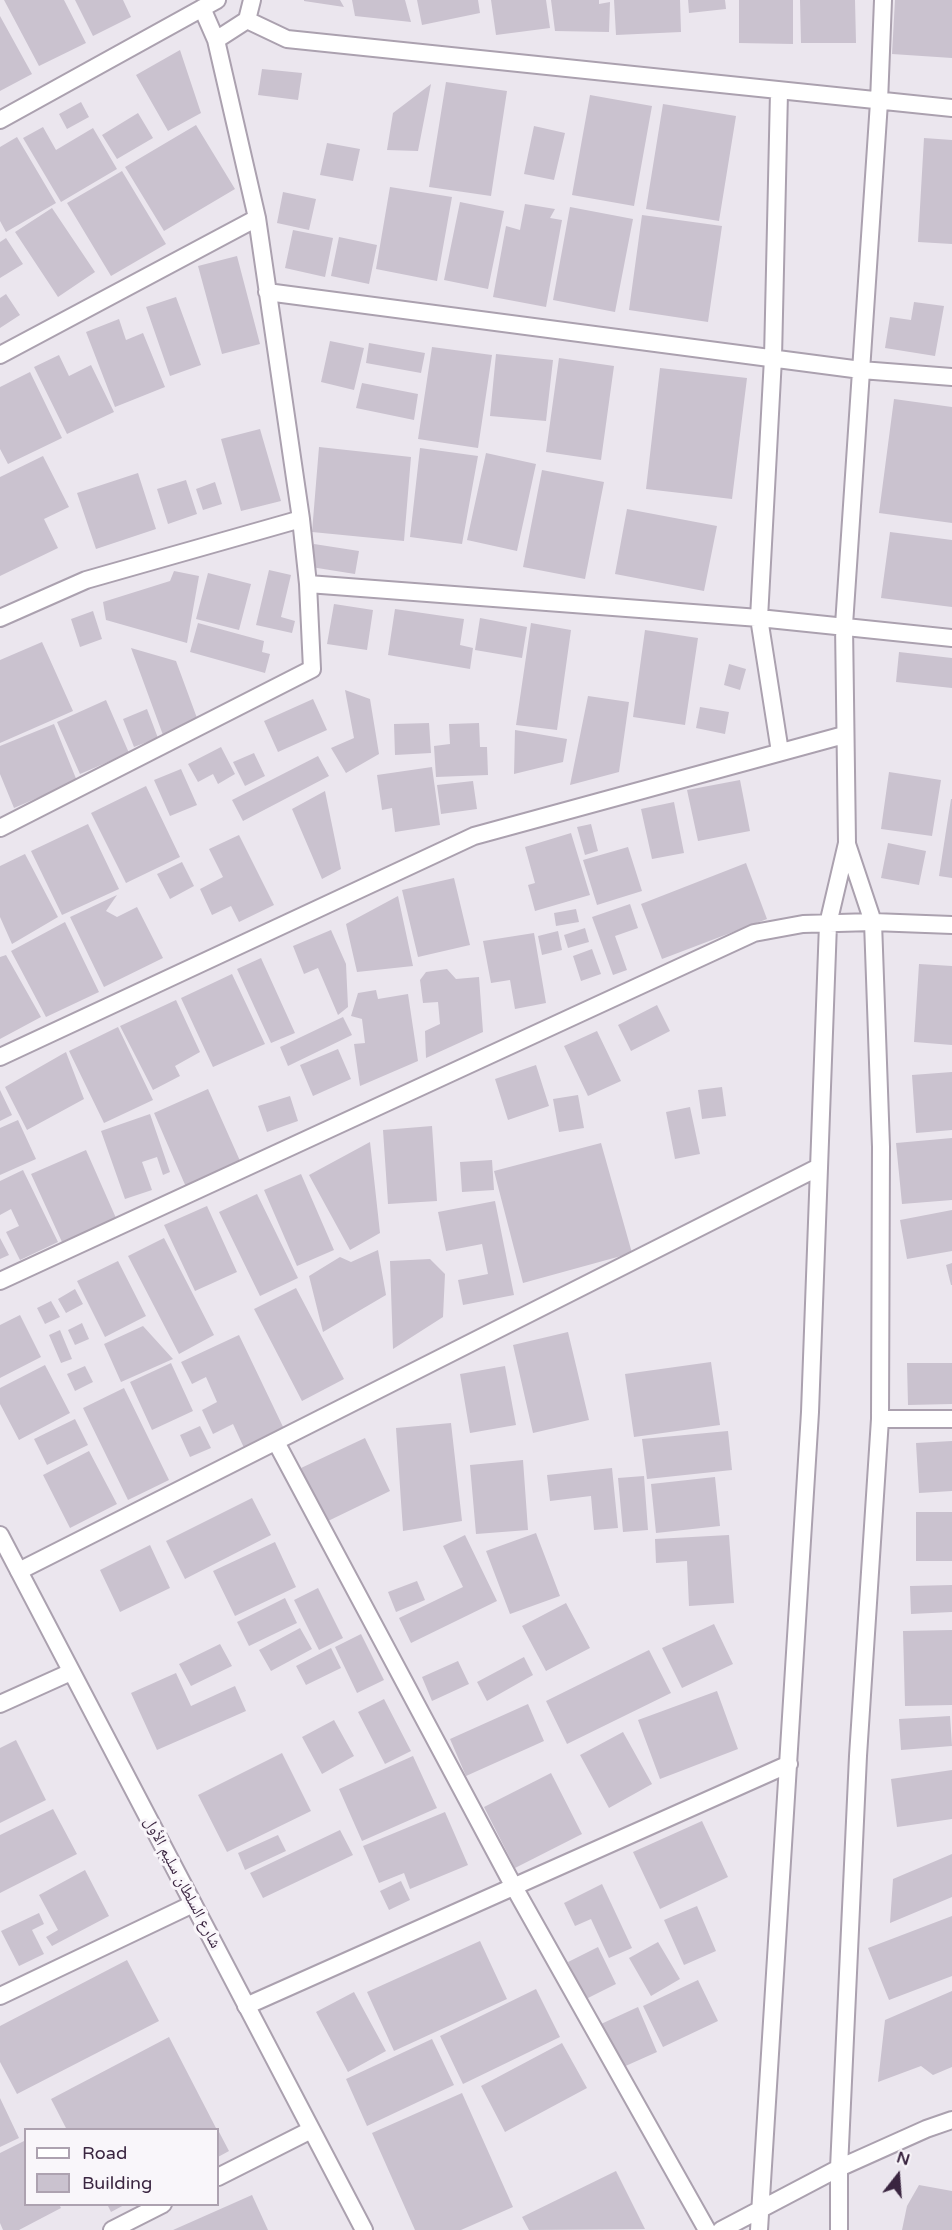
<!DOCTYPE html>
<meta charset="utf-8">
<style>
body{margin:0}
#map{position:relative;width:952px;height:2230px;overflow:hidden;background:#ebe6ee;font-family:"Varela Round",sans-serif}
canvas{display:block}
.legend{position:absolute;left:24px;top:2128px;width:195px;height:78px;box-sizing:border-box;background:#f9f6fa;border:2px solid #ada2b0;margin:0;padding:8px 10px;list-style:none;font-size:18px;color:#3a2540}
.legend li{display:flex;align-items:center;gap:12px;height:30px}
.legend b{width:30px;border:2px solid #ada2b0}
.north{position:absolute;left:868px;top:2146px;width:60px;height:60px;-webkit-text-stroke:4px #f9f6fa;paint-order:stroke;rotate:17deg;font-size:16px;font-weight:700;line-height:24px;text-align:center;color:#3a2540}
.north::after{content:'';display:block;margin:auto;width:21px;height:27px;background:#3a2540;clip-path:polygon(50% 0,100% 100%,50% 72%,0 100%)}
</style>
<div id="map">
<canvas width="952" height="2230"></canvas>
<ul class="legend">
<li><b style="height:8px;background:#fff"></b>Road</li>
<li><b style="height:16px;background:#cac2cf"></b>Building</li>
</ul>
<div class="north">N</div>
</div>
<script>
const g = document.querySelector('canvas').getContext('2d');
g.lineJoin = 'round';
function paint(path, color) {
  g.fillStyle = color;
  g.fill(path, 'evenodd');
}
function shape(rows) {
  const path = new Path2D();
  for (const r of rows) {
    path.moveTo(r[0], r[1]);
    for (let i = 2; i < r.length; i += 2) path.lineTo(r[i], r[i + 1]);
  }
  return path;
}
function strokePath(path, color, width, dash) {
  g.strokeStyle = color;
  g.lineWidth = width;
  g.lineCap = dash ? 'butt' : 'round';
  g.setLineDash(dash || []);
  g.stroke(path);
}
function drawText(font, color, halo, rows, align = 'center') {
  g.font = font + ' "Varela Round","Noto Naskh Arabic",sans-serif';
  g.lineWidth = 6;
  g.setLineDash([]);
  g.textBaseline = 'middle';
  g.strokeStyle = halo;
  g.fillStyle = color;
  for (const [text, x, y, turn = 0] of rows) {
    g.save();
    g.translate(x, y);
    g.rotate((+turn || 0) * Math.PI / 180);
    g.textAlign = isNaN(turn) ? turn : align;
    if (halo) g.strokeText(text, 0, 0);
    g.fillText(text, 0, 0);
    g.restore();
  }
}
const building = shape([
 [4,0,64,0,86,43,39,66],
 [75,0,123,0,131,17,93,36],
 [304,0,340,0,344,7,304,1],
 [352,0,405,0,411,22,355,16],
 [417,0,478,0,480,13,422,25],
 [491,0,546,0,550,28,496,35],
 [551,0,599,0,599,4,610,2,609,32,555,31],
 [614,0,680,0,681,32,616,35],
 [688,0,725,0,726,9,689,13],
 [739,0,793,0,793,44,739,43],
 [800,0,855,0,856,43,801,43],
 [895,0,952,0,952,58,892,54],
 [0,16,32,74,0,91],
 [180,50,201,113,168,131,136,75],
 [262,69,302,73,298,100,258,95],
 [446,82,507,91,491,196,429,187],
 [431,84,418,151,387,150,393,113],
 [590,95,652,106,634,206,572,195],
 [81,102,89,117,67,129,59,114],
 [663,104,736,116,719,221,646,209],
 [138,113,153,138,117,159,102,135],
 [196,125,235,189,164,231,125,167],
 [534,126,565,133,554,180,524,174],
 [43,127,56,150,93,128,117,169,61,202,23,138],
 [17,137,56,203,6,232,0,221,0,147],
 [924,138,952,140,952,244,918,242],
 [327,143,360,149,353,181,320,175],
 [122,171,166,244,111,276,67,203],
 [390,187,452,197,437,281,376,269],
 [283,192,316,199,309,230,277,223],
 [460,202,504,211,488,289,444,280],
 [525,204,555,209,550,218,562,220,546,307,493,297,506,226,520,230],
 [570,207,633,219,615,312,553,300],
 [52,208,95,272,58,297,15,232],
 [642,215,722,226,708,322,629,310],
 [293,230,333,238,325,277,285,268],
 [339,237,377,245,369,284,331,276],
 [6,238,23,264,0,278,0,242],
 [237,256,260,344,222,354,198,266],
 [6,294,20,315,0,328,0,298],
 [176,297,201,365,170,376,146,307],
 [914,302,944,306,935,356,885,348,890,317,911,320],
 [119,319,126,340,143,333,165,387,115,407,86,332],
 [330,341,364,348,354,390,321,382],
 [369,343,425,353,421,373,366,363],
 [432,347,492,355,478,448,418,439],
 [496,354,553,360,546,421,490,416],
 [59,355,69,376,91,365,114,412,67,434,34,367],
 [559,358,614,366,601,460,546,452],
 [660,368,747,378,732,499,646,489],
 [30,372,62,438,8,464,0,449,0,387],
 [362,383,418,394,414,420,356,408],
 [894,399,952,407,952,523,879,513],
 [260,429,281,501,241,511,221,439],
 [319,447,411,457,404,541,312,532],
 [420,448,478,456,462,544,410,537],
 [486,453,536,464,517,551,467,540],
 [43,456,69,507,44,519,58,548,0,576,0,477],
 [542,470,604,482,585,579,523,567],
 [138,473,156,529,96,549,77,493],
 [186,480,197,514,168,524,157,489],
 [215,482,222,504,203,510,196,489],
 [627,509,717,526,704,591,615,574],
 [890,532,952,540,952,607,881,598],
 [314,544,359,551,355,574,311,567],
 [269,570,291,575,281,617,295,621,292,633,256,625],
 [174,571,199,576,187,643,106,620,103,602,170,581],
 [208,573,251,584,239,630,196,619],
 [334,604,373,610,367,650,327,644],
 [395,609,464,619,460,645,473,648,470,669,388,655],
 [93,611,102,639,80,647,71,619],
 [480,618,527,627,522,658,475,650],
 [198,623,264,641,262,652,270,654,265,673,190,652],
 [531,623,571,630,557,730,516,725],
 [645,630,698,638,685,725,633,717],
 [42,642,73,711,0,743,0,660],
 [131,648,176,661,197,718,163,735],
 [899,652,952,658,952,688,896,682],
 [729,664,746,669,740,690,724,685],
 [345,690,370,699,379,754,346,773,331,748,354,738],
 [588,696,629,702,619,772,570,785],
 [313,699,327,730,278,752,264,721],
 [106,700,129,753,80,774,57,722],
 [700,707,729,712,725,734,696,728],
 [147,709,158,738,134,747,123,719],
 [429,723,431,753,395,755,394,724],
 [479,723,480,747,487,747,488,775,436,777,434,746,450,744,449,724],
 [54,724,77,781,14,808,0,774,0,746],
 [515,730,567,739,563,762,514,774],
 [221,747,235,774,218,784,213,774,198,782,188,764],
 [254,753,265,776,245,786,233,762],
 [318,756,329,776,243,821,232,800],
 [432,767,440,825,395,832,392,808,382,810,377,775],
 [181,769,197,805,170,816,154,780],
 [889,772,941,780,932,836,881,829],
 [740,780,750,831,698,841,687,790],
 [473,781,477,809,441,814,437,785],
 [146,786,180,857,126,883,91,813],
 [325,791,341,869,322,879,292,809],
 [951,799,952,799,952,878,939,876],
 [674,802,684,853,652,859,641,809],
 [88,824,119,889,62,915,31,851],
 [591,824,598,851,585,855,577,827],
 [571,833,590,895,535,911,528,885,535,883,525,847],
 [239,835,274,905,239,922,231,906,212,915,200,889,223,877,209,849],
 [888,843,926,851,919,885,881,878],
 [628,847,642,891,597,905,583,860],
 [25,854,58,917,12,944,0,917,0,866],
 [182,862,194,886,170,899,157,874],
 [746,863,767,919,662,959,641,904],
 [454,878,470,945,418,957,402,890],
 [117,895,106,911,117,917,137,907,163,958,104,987,70,917],
 [398,896,413,966,357,972,346,924],
 [630,904,638,928,615,936,627,970,613,975,592,917],
 [576,909,579,922,556,926,554,913],
 [65,922,99,992,46,1017,11,951],
 [585,928,589,942,568,948,564,935],
 [331,930,346,964,348,1007,338,1015,318,968,304,974,293,946],
 [558,931,562,950,542,955,538,936],
 [534,933,546,1003,515,1009,510,980,491,983,483,941],
 [592,949,601,974,581,981,573,956],
 [6,955,41,1017,0,1039,0,957],
 [261,958,295,1033,271,1043,237,969],
 [919,964,952,966,952,1045,914,1042],
 [447,969,456,979,479,977,483,1032,426,1058,425,1031,440,1024,438,1002,423,1003,420,980,426,972],
 [232,974,265,1044,213,1067,181,998],
 [376,990,378,999,408,994,418,1061,360,1086,354,1044,365,1043,362,1019,351,1016,358,993],
 [176,1000,200,1052,175,1066,180,1076,153,1090,120,1026],
 [657,1005,670,1031,631,1051,618,1025],
 [343,1017,352,1035,288,1066,280,1047],
 [118,1027,153,1100,104,1123,69,1051],
 [597,1031,621,1081,588,1096,564,1046],
 [338,1049,351,1079,313,1096,300,1065],
 [66,1052,84,1099,27,1130,5,1087],
 [536,1065,549,1106,508,1120,495,1079],
 [952,1072,952,1130,916,1133,912,1075],
 [722,1087,726,1116,702,1119,698,1090],
 [208,1089,241,1163,186,1187,154,1113],
 [0,1090,12,1115,0,1121],
 [578,1095,584,1128,559,1132,553,1099],
 [290,1096,298,1121,267,1132,258,1106],
 [690,1107,700,1154,675,1159,666,1112],
 [150,1114,170,1172,163,1175,157,1157,142,1162,152,1190,125,1199,101,1131],
 [18,1120,36,1159,0,1175,0,1128],
 [432,1126,437,1201,388,1204,383,1130],
 [952,1138,952,1200,902,1204,896,1143],
 [370,1142,380,1233,350,1250,309,1175],
 [601,1143,632,1253,523,1283,494,1171],
 [86,1150,116,1218,62,1242,31,1174],
 [492,1160,494,1190,462,1192,460,1162],
 [23,1170,58,1242,20,1260,6,1232,19,1226,11,1209,0,1215,0,1181],
 [301,1174,334,1250,297,1266,264,1190],
 [257,1194,298,1278,260,1296,219,1212],
 [495,1201,514,1295,463,1305,458,1280,488,1274,482,1244,446,1251,438,1212],
 [207,1206,237,1272,195,1291,164,1225],
 [952,1210,952,1251,907,1259,900,1220],
 [0,1238,9,1255,0,1259],
 [164,1238,214,1335,179,1354,128,1256],
 [378,1250,386,1295,323,1332,309,1276,340,1257,351,1262],
 [430,1259,445,1274,443,1317,393,1349,390,1261],
 [118,1261,146,1316,105,1337,77,1281],
 [952,1263,952,1285,951,1285,946,1265],
 [296,1288,344,1379,302,1401,254,1309],
 [75,1289,83,1304,66,1313,58,1299],
 [51,1301,60,1317,45,1324,37,1308],
 [20,1315,41,1357,0,1378,0,1325],
 [82,1323,89,1339,75,1345,68,1330],
 [143,1326,173,1359,121,1382,104,1344],
 [60,1330,72,1359,61,1363,49,1335],
 [568,1332,589,1420,533,1433,513,1345],
 [239,1335,285,1431,245,1450,233,1424,213,1434,202,1410,217,1402,206,1377,192,1384,181,1362],
 [711,1362,720,1425,634,1437,625,1374],
 [171,1363,193,1411,152,1430,130,1382],
 [907,1363,952,1363,952,1404,908,1405],
 [45,1365,70,1413,19,1440,0,1404,0,1388],
 [85,1366,93,1382,75,1391,67,1374],
 [505,1366,516,1425,470,1433,460,1374],
 [124,1388,169,1480,128,1500,83,1408],
 [75,1419,88,1445,47,1465,34,1439],
 [451,1423,462,1521,403,1531,396,1428],
 [200,1426,211,1448,190,1457,180,1435],
 [728,1431,732,1470,647,1479,642,1439],
 [365,1438,390,1491,326,1522,301,1468],
 [952,1441,952,1491,919,1493,916,1443],
 [89,1451,117,1504,70,1528,43,1475],
 [523,1460,528,1530,476,1534,470,1465],
 [612,1468,618,1528,594,1530,591,1496,550,1501,547,1475],
 [644,1476,648,1530,623,1532,618,1478],
 [715,1477,720,1526,656,1533,651,1484],
 [252,1498,271,1535,185,1579,166,1541],
 [916,1512,952,1512,952,1561,916,1561],
 [536,1533,560,1596,510,1614,486,1551],
 [465,1535,497,1601,411,1643,399,1618,463,1587,443,1546],
 [729,1535,734,1603,689,1606,687,1561,656,1563,655,1539],
 [275,1542,296,1587,235,1616,213,1571],
 [150,1545,170,1588,120,1612,100,1570],
 [417,1581,425,1600,396,1612,388,1592],
 [952,1585,952,1612,911,1614,910,1586],
 [318,1588,343,1638,319,1650,294,1600],
 [285,1598,297,1623,249,1646,237,1622],
 [566,1603,590,1648,546,1671,522,1626],
 [714,1624,733,1664,682,1688,662,1648],
 [300,1628,312,1649,271,1671,259,1650],
 [952,1630,952,1705,905,1706,903,1631],
 [361,1634,384,1680,357,1693,335,1647],
 [220,1644,232,1666,191,1686,179,1664],
 [331,1648,341,1668,306,1685,296,1666],
 [649,1650,671,1693,567,1744,546,1701],
 [524,1657,533,1675,487,1701,477,1682],
 [458,1661,469,1684,432,1701,422,1677],
 [176,1673,191,1706,235,1686,246,1711,157,1750,131,1693],
 [717,1691,738,1749,660,1779,638,1720],
 [384,1699,411,1751,385,1764,358,1712],
 [528,1704,544,1741,466,1776,450,1739],
 [950,1716,952,1746,901,1750,899,1719],
 [334,1720,354,1756,322,1774,302,1737],
 [623,1732,652,1784,609,1808,580,1755],
 [16,1740,46,1800,0,1823,0,1748],
 [282,1753,311,1811,227,1852,198,1795],
 [413,1756,437,1808,362,1841,339,1789],
 [952,1770,952,1819,897,1827,891,1779],
 [551,1773,582,1834,515,1868,484,1807],
 [53,1809,77,1854,0,1893,0,1835],
 [445,1812,468,1865,410,1889,404,1873,379,1883,363,1846],
 [702,1821,728,1877,660,1909,633,1852],
 [340,1830,353,1855,263,1898,250,1873],
 [278,1835,286,1851,245,1870,238,1853],
 [952,1854,952,1897,890,1923,893,1879],
 [85,1870,109,1916,52,1946,46,1937,58,1930,39,1895],
 [401,1881,410,1900,389,1910,380,1891],
 [602,1884,632,1948,609,1958,591,1919,575,1926,564,1903],
 [697,1906,716,1951,684,1965,664,1920],
 [39,1913,44,1924,32,1930,44,1954,19,1966,1,1931],
 [952,1916,952,1976,889,2000,868,1948],
 [480,1941,507,1999,394,2051,367,1992],
 [658,1942,680,1979,651,1996,629,1958],
 [598,1947,616,1984,586,1999,568,1962],
 [127,1960,159,2021,17,2094,0,2062,0,2026],
 [698,1980,718,2021,663,2047,643,2006],
 [536,1989,560,2037,463,2084,440,2036],
 [952,1991,952,2067,933,2075,921,2066,878,2082,885,2020],
 [354,1992,386,2051,348,2072,316,2012],
 [638,2007,657,2052,621,2068,601,2024],
 [169,2037,217,2130,67,2130,51,2099],
 [432,2039,454,2085,367,2126,346,2079],
 [562,2043,587,2088,505,2132,481,2086],
 [462,2093,513,2207,461,2230,415,2230,372,2133],
 [0,2098,19,2138,0,2147],
 [218,2130,229,2151,218,2157],
 [26,2140,26,2204,59,2204,61,2208,19,2230,3,2230,0,2223,0,2153],
 [616,2171,645,2229,529,2230,522,2217],
 [919,2185,952,2191,952,2230,902,2230,907,2206],
 [252,2195,268,2230,173,2230],
 [107,2204,126,2204,111,2212]
]);
const minor = shape([
 [247,20,252,0],
 [216,40,247,20,287,39,952,108],
 [779,92,773,358,759,618,780,752],
 [0,120,217,0],
 [267,292,861,370,952,377],
 [0,355,257,218],
 [308,584,759,618,952,638],
 [0,618,86,580,301,519],
 [0,828,312,669,308,584,301,519,257,218,216,40,202,8],
 [0,1057,474,836,844,735],
 [0,1281,754,933,803,924,873,922,952,925],
 [880,1419,952,1419],
 [276,1442,514,1887,707,2230],
 [19,1571,819,1167],
 [0,1704,71,1672],
 [0,1996,193,1904],
 [246,2006,789,1764],
 [218,2177,311,2130],
 [112,2230,163,2204],
 [721,2230,839,2168,926,2129,952,2120],
 [759,2230,810,1412,828,924,847,843,844,625,879,102,883,0],
 [839,2230,839,2168,858,1756,880,1419,881,1147,873,922,847,844]
]);
const tertiary = shape([
 [0,1535,364,2230]
]);
const streetNames = [
 ["شارع السلطان سليم الأول",182,1883,62]
];
paint(building, '#cac2cf');
strokePath(minor, '#aba1af', 20);
strokePath(tertiary, '#aba1af', 20);
strokePath(minor, '#fff', 16);
strokePath(tertiary, '#fff', 16);
drawText('16px', '#3a2540', '#f9f6fa', streetNames);
</script>
